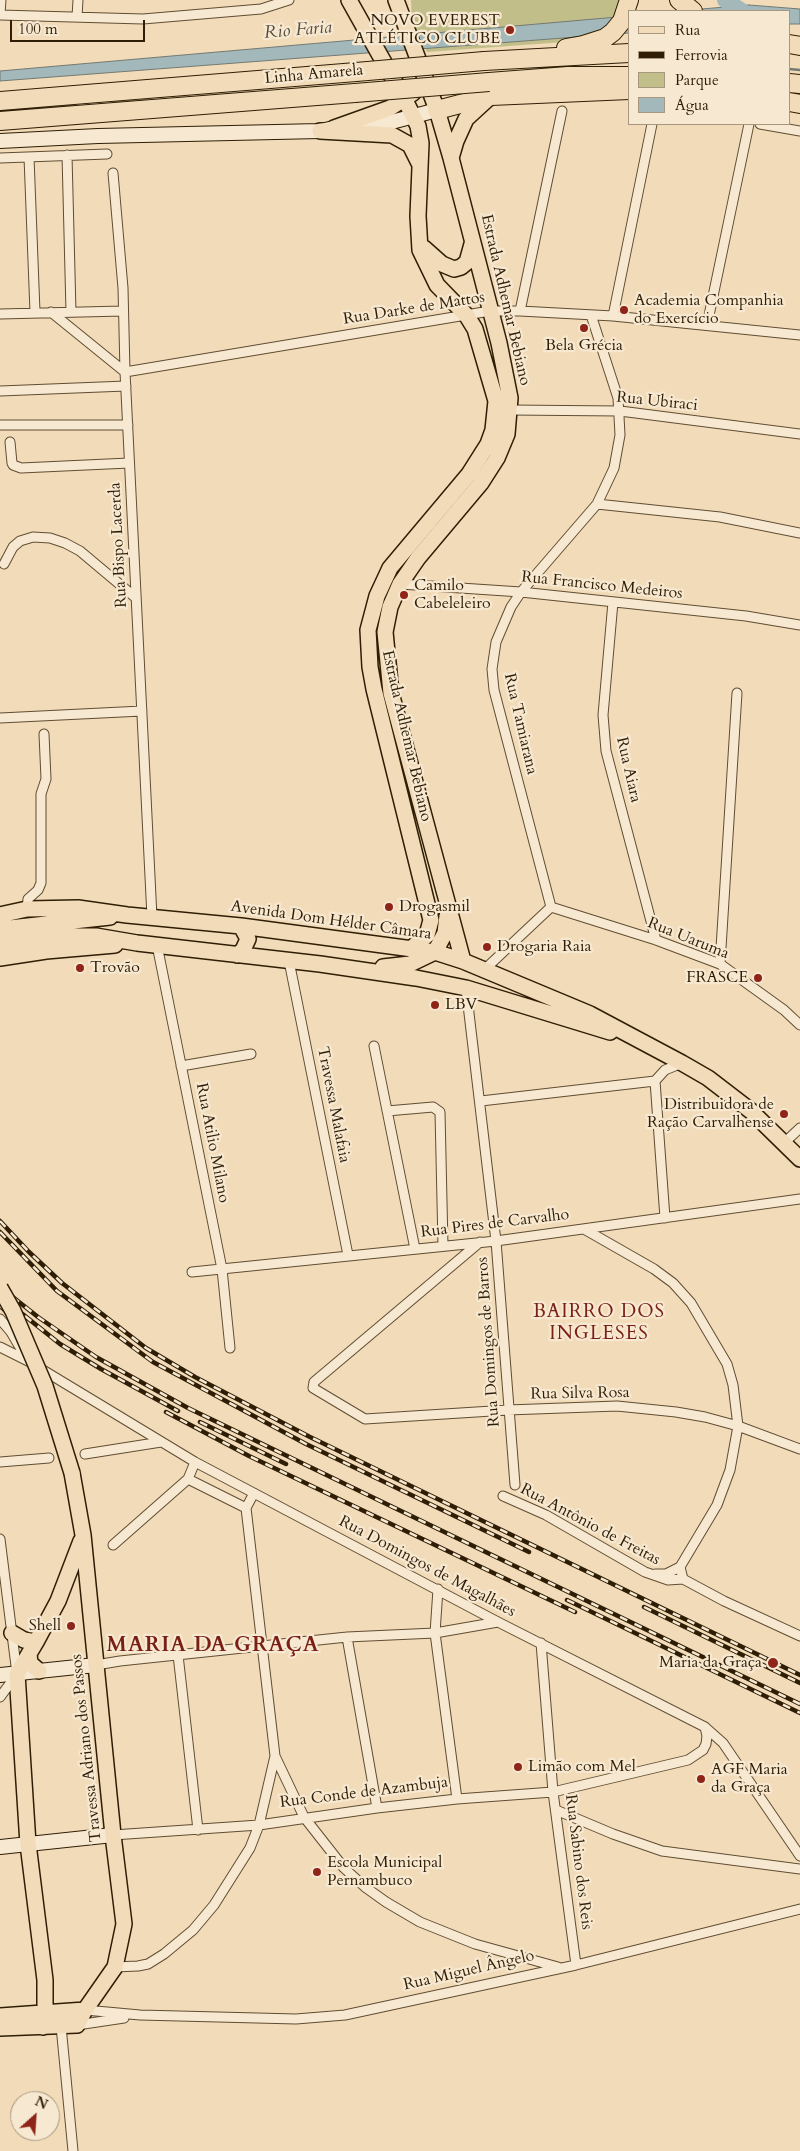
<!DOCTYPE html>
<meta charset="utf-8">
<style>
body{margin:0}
#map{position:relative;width:800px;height:2151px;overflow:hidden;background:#f2dbb8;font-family:Cardo,serif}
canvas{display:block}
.legend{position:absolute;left:628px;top:10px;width:162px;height:115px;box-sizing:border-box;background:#f7e8d1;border:1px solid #a7977f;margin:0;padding:6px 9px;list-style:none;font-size:15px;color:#2f1e05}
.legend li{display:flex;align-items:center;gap:10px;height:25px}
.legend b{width:25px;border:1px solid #a7977f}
.north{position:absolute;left:10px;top:2091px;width:50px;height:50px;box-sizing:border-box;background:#f7e8d1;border:1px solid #a7977f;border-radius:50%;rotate:26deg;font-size:14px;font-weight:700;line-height:20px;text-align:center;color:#2f1e05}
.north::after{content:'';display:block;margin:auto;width:18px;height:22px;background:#8f2418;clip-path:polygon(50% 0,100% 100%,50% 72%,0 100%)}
.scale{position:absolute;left:10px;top:20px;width:135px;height:22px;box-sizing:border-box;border:2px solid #2f1e05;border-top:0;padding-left:6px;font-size:15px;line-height:18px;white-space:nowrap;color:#2f1e05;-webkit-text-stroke:4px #f7e8d1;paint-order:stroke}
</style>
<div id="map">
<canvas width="800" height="2151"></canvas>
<ul class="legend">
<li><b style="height:6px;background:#f2dbb8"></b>Rua</li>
<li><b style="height:6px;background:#2f1e05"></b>Ferrovia</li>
<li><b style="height:14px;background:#c2be89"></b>Parque</li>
<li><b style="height:14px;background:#a2b8bb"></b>Água</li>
</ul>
<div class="north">N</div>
<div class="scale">100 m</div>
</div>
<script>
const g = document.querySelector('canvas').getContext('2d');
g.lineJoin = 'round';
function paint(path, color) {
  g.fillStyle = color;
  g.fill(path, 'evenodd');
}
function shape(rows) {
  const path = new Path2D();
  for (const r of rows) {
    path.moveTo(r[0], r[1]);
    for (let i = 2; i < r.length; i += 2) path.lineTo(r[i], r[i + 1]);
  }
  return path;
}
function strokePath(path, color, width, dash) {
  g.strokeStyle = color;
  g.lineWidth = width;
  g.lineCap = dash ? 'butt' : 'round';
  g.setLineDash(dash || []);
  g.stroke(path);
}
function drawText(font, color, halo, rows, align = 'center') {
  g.font = font + ' Cardo,serif';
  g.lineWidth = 4.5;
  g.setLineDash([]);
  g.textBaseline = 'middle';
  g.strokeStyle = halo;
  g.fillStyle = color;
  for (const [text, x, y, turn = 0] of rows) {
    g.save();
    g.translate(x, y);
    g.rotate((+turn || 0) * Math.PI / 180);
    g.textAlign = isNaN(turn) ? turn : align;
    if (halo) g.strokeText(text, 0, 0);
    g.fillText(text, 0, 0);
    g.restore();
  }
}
const green = shape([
 [411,0,624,0,621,14,592,40,427,52,412,21]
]);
const water = shape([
 [749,5,800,9,800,24,789,24,789,11,678,11,749,5],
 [629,16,629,33,0,81,0,71,629,16]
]);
const stream = shape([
 [789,69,800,70]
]);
const river = shape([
 [725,0,742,11]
]);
const street = shape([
 [0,14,1,0],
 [0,15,143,19,261,9,289,0],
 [77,17,78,0],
 [760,124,800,131],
 [67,155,71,312],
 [29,157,35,312],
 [0,158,107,154],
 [113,173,123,288,125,372,152,917],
 [520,311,562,111],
 [51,312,125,372],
 [0,314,123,311],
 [613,316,652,124],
 [707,325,749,124],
 [125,372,490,311,520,311,613,316,800,335],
 [0,391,126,386],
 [510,410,620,411,800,434],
 [0,425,128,425],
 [10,442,12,463,13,465,21,468,129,463],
 [597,504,720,517,800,533],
 [4,564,13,547,20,541,33,537,50,538,65,543,80,551,136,598],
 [400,584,521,592,746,616,800,625],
 [613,602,603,715,606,751,656,940],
 [0,718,142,711],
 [551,907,494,690,492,669,496,642,511,607,521,592,597,504,614,468,620,435,618,398,591,315],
 [551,907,656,940,720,964,784,1010,800,1025],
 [27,909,28,899,38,890,41,883,41,794,46,779,44,734],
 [157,945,222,1269,230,1348],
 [289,961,348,1255],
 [720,964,737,693],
 [484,970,551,907],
 [466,988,496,1241,515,1485],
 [374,1046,415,1249],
 [181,1066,251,1054],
 [481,1101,655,1081],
 [387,1111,433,1107,440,1112,443,1246],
 [785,1142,800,1128],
 [665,1218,655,1081,665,1070,682,1063],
 [584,1229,654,1269,673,1283,691,1303,727,1364,733,1385,738,1426,730,1470,717,1505,680,1567,683,1579],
 [480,1242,314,1382,313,1388,365,1419,508,1410,617,1406,676,1412,705,1417,738,1426,800,1449],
 [192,1272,496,1241,800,1199],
 [0,1319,11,1332,25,1356],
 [0,1347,28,1361,195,1462,498,1622,705,1727,723,1743,800,1856],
 [85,1454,161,1442],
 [0,1462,49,1458],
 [188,1479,246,1508],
 [254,1493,246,1508,275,1756,304,1817,344,1868,365,1887,386,1902,420,1922,475,1944,558,1967],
 [503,1496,546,1515,645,1572,668,1580,683,1579,724,1601,800,1636],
 [0,1539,17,1674,0,1697],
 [113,1545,188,1479,195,1462],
 [655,1574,666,1574,680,1567],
 [438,1589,435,1633,457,1799],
 [347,1637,377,1808],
 [541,1643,553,1792,576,1965],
 [178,1655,198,1830],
 [96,1665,120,1661,347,1637,435,1633,498,1622],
 [556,1810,613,1834,662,1851,800,1869],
 [113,1835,259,1825,377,1808,457,1799,553,1792,688,1760,703,1750,706,1744,707,1736,705,1727],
 [115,1967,138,1966,148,1964,164,1954,193,1930,214,1905,250,1848,259,1825,275,1756],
 [85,2010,140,2015,296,2019,345,2015,576,1965,800,1909],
 [77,2025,124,2018],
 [61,2026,73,2151]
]);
const secondary = shape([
 [0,141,98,136,320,131,334,128,380,125,437,110],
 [0,1675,96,1665],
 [0,1847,113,1835]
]);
const primary = shape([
 [349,0,405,100,418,126,421,143,418,216,420,250,437,285,467,316,475,329,496,401,493,430,488,444,469,474,390,568,377,596,368,630,370,667,374,689,431,920,427,935,412,948],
 [396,0,437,110,451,158,499,343,510,398,507,434,497,458,481,483,418,558,400,584,390,607,385,632,391,693,463,961],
 [334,128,390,108,413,93],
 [320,131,392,135,410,145,419,163],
 [451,158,456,141,466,119,491,96],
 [424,248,442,264,454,269,461,267,467,262,472,244],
 [0,915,27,909,78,908,127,915,241,926,435,952,463,961,590,1014,682,1063,708,1078,751,1111,800,1159],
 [0,929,110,917],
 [0,943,51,936,96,936,137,943,320,964,416,978,466,988,610,1032],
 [237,955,243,950,248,939,241,926],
 [0,958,46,951,115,945],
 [383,967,410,964,435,952,445,933,447,916],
 [12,1633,24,1640,36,1642],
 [29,1654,30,1663,39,1671],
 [0,2016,85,2010],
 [43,2027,42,2020,45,2013,45,1980,28,1844,17,1674,36,1642,58,1601,81,1541],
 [0,2028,77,2025,85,2010,115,1967,124,1924,113,1835,83,1535,72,1473]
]);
const highway = shape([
 [679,0,693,11],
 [789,44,800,46],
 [566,48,583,45,605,38,613,32,622,21,629,0],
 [484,61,629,53],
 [489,82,568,76,629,76],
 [789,83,800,84],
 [0,101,356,72],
 [789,102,800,104],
 [437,110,491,96,629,90],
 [0,121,355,93]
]);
const rail = shape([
 [0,1221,29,1252,62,1283,146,1348,195,1377,310,1437,800,1675],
 [0,1232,57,1291,153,1362,306,1444,529,1552],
 [0,1287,38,1317,96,1357,188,1408,800,1704],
 [0,1296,60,1344,101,1369,178,1411],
 [0,1306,15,1319],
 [166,1412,249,1456,575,1612],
 [200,1422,286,1464],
 [567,1600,800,1713],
 [644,1607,800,1683]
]);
const primaryBridge = shape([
 [0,1288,13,1311,45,1386,72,1473]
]);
const highwayBridge = shape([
 [356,72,484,61],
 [355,93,489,82]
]);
const markers = [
 [510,30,5,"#8f2418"],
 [624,310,5,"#8f2418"],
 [584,328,5,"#8f2418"],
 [404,595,5,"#8f2418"],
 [389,907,5,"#8f2418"],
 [487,947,5,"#8f2418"],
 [80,968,5,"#8f2418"],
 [758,978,5,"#8f2418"],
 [435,1005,5,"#8f2418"],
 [784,1114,5,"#8f2418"],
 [71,1626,5,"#8f2418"],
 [773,1663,6,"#8f2418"],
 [518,1767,5,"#8f2418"],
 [701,1779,5,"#8f2418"],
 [317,1872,5,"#8f2418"]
];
const poiNames = [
 ["NOVO EVEREST",500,21,"right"],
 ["ATLÉTICO CLUBE",500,39,"right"],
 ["Academia Companhia",634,301],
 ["do Exercício",634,319],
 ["Bela Grécia",584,346,"center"],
 ["Camilo",414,586],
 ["Cabeleleiro",414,604],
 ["Drogasmil",399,907],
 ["Drogaria Raia",497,947],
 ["Trovão",90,968],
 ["FRASCE",748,978,"right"],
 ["LBV",445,1005],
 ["Distribuidora de",774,1105,"right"],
 ["Ração Carvalhense",774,1123,"right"],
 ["Shell",61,1626,"right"],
 ["Maria da Graça",762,1663,"right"],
 ["Limão com Mel",528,1767],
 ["AGF Maria",711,1770],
 ["da Graça",711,1788],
 ["Escola Municipal",327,1863],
 ["Pernambuco",327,1881]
];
const streetNames = [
 ["Linha Amarela",314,75,-5],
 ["Estrada Adhemar Bebiano",505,300,77],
 ["Rua Darke de Mattos",414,309,-9],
 ["Rua Ubiraci",657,402,6],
 ["Rua Bispo Lacerda",119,545,-93],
 ["Rua Francisco Medeiros",602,586,6],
 ["Rua Tamiarana",520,724,77],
 ["Estrada Adhemar Bebiano",406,736,77],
 ["Rua Aiara",628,770,77],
 ["Avenida Dom Hélder Câmara",331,921,8],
 ["Rua Uaruma",688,939,22],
 ["Travessa Malafaia",333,1105,79],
 ["Rua Atilio Milano",212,1143,79],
 ["Rua Pires de Carvalho",495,1224,-7],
 ["Rua Domingos de Barros",489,1342,-94],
 ["Rua Silva Rosa",580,1394,-1],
 ["Rua Antônio de Freitas",590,1525,28],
 ["Rua Domingos de Magalhães",427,1567,28],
 ["Travessa Adriano dos Passos",87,1748,-96],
 ["Rua Conde de Azambuja",364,1793,-7],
 ["Rua Sabino dos Reis",578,1862,83],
 ["Rua Miguel Ângelo",469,1971,-13]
];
const waterNames = [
 ["Rio Faria",298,31,-5]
];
const quarterNames = [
 ["BAIRRO DOS",599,1313],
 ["INGLESES",599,1335]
];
const districtNames = [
 ["MARIA DA GRAÇA",213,1646]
];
paint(green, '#c2be89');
paint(water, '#a2b8bb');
strokePath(water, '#747a72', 1);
strokePath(stream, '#747a72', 2.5);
strokePath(river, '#a2b8bb', 16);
strokePath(street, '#604d32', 11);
strokePath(secondary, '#2f1e05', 16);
strokePath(primary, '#2f1e05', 18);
strokePath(highway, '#2f1e05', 20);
strokePath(street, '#f7e8d1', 9);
strokePath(secondary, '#f7e8d1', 14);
strokePath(primary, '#f2dbb8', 15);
strokePath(highway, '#f2dbb8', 18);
strokePath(rail, '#2f1e05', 4.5);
strokePath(rail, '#f7e8d1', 2.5, [8]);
strokePath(primaryBridge, '#2f1e05', 18, []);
strokePath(highwayBridge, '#2f1e05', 20, []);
strokePath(primaryBridge, '#f2dbb8', 15);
strokePath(highwayBridge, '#f2dbb8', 18);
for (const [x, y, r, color] of markers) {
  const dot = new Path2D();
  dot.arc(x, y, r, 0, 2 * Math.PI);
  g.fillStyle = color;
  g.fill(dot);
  strokePath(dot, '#f7e8d1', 2);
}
drawText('16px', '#2f1e05', '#f7e8d1', poiNames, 'left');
drawText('16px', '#2f1e05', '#f7e8d1', streetNames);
drawText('italic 18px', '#524c3c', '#f7e8d1', waterNames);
g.letterSpacing = '1px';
drawText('19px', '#7a1f14', '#f7e8d1', quarterNames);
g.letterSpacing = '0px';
g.letterSpacing = '1px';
drawText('bold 21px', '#7a1f14', '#f7e8d1', districtNames);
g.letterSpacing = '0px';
</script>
